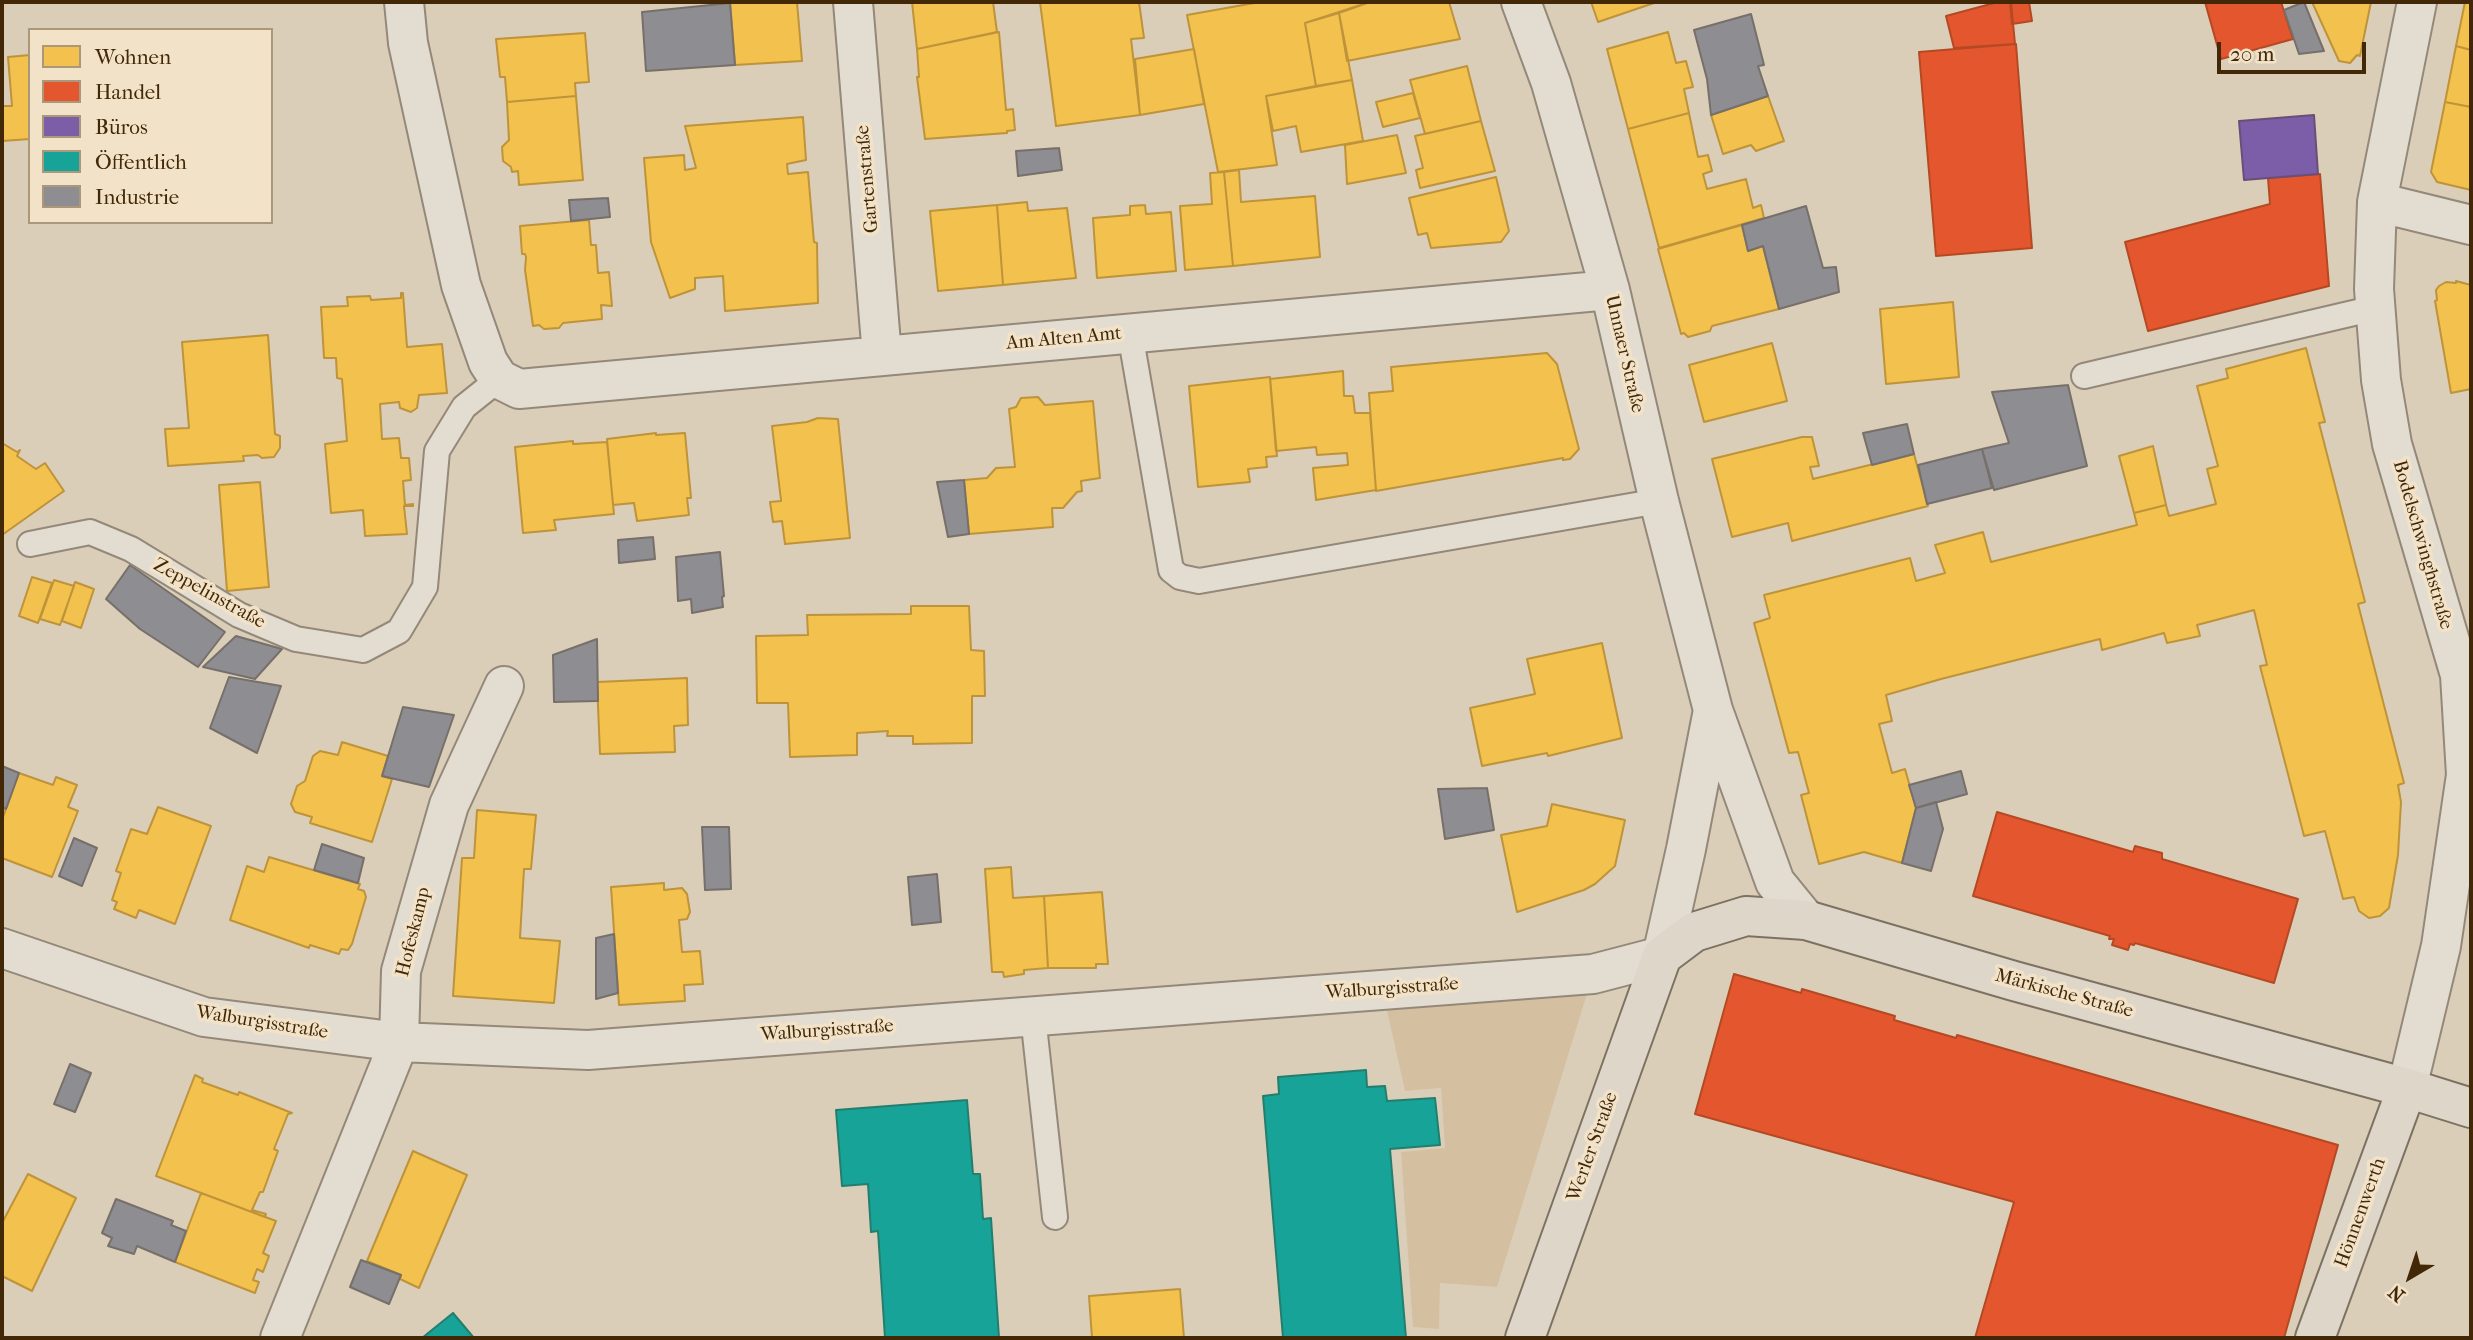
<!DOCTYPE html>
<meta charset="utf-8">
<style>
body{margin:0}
#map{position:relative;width:2473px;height:1340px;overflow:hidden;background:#dbceb9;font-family:"IM FELL French Canon",serif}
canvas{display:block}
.frame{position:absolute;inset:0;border:4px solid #432808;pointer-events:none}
.legend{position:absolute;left:28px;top:28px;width:245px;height:196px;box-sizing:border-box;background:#f1e2c8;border:2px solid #ab987b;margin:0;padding:9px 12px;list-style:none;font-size:21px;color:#432808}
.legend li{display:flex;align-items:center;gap:14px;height:35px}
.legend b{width:35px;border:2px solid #ab987b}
.north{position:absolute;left:2375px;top:1242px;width:70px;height:70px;-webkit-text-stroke:5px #f1e2c8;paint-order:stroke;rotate:219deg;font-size:19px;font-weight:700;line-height:28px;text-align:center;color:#432808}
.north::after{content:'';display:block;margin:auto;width:24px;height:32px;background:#432808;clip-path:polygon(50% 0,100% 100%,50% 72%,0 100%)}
.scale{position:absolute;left:2217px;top:42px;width:149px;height:32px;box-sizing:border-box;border:4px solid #432808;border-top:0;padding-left:9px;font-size:21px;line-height:24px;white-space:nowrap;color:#432808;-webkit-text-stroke:5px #f1e2c8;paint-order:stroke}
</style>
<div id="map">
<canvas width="2473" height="1340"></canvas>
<div class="frame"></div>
<ul class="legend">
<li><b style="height:19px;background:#f2c14e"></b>Wohnen</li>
<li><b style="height:19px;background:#e4572e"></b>Handel</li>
<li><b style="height:19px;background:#7b5ea7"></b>Büros</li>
<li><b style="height:19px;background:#17a398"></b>Öffentlich</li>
<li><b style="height:19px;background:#8d8d92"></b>Industrie</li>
</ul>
<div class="north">N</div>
<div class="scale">20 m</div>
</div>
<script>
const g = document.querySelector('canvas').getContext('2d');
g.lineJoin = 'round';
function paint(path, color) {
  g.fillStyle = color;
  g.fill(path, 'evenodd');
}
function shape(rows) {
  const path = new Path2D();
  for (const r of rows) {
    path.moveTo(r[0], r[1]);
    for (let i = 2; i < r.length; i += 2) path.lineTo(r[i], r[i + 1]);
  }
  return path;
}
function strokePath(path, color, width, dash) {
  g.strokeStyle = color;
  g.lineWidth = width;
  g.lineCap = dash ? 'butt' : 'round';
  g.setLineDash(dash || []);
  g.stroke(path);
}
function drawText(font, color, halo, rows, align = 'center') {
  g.font = font + ' "IM FELL French Canon",serif';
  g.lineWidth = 7;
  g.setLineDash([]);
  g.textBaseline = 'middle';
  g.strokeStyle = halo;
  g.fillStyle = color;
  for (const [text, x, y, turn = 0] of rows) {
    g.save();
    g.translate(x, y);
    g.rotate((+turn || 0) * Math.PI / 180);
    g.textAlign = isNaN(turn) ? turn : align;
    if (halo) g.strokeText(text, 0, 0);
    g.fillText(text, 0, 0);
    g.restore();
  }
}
const green = shape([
 [1593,974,1497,1287,1440,1283,1439,1329,1413,1327,1401,1152,1445,1148,1441,1088,1405,1091,1384,997]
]);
const homes = shape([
 [730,2,797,2,802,61,735,65,730,2],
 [912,2,993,2,997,32,917,49,912,2],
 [1040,2,1139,2,1144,38,1131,39,1140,115,1056,126,1040,2],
 [1260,2,1370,2,1305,23,1316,86,1266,96,1277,165,1218,172,1187,15,1260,2],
 [1370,2,1449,2,1460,39,1347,61,1339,13,1370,2],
 [1591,2,1657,2,1598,22,1591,2],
 [2312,2,2371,2,2360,56,2357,55,2350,63,2339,61,2312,2],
 [2465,2,2471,2,2471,50,2456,46,2465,2],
 [1339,13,1352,80,1316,86,1305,23,1339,13],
 [999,32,1006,110,1013,109,1015,130,1007,131,1007,133,925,139,917,77,919,77,917,49,999,32],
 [1668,32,1676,63,1686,61,1693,87,1684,89,1689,113,1628,129,1607,49,1668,32],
 [585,33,589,82,575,83,576,96,507,102,505,77,500,77,496,39,585,33],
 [2456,46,2471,50,2471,107,2445,102,2456,46],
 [1194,49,1204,104,1140,115,1135,59,1194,49],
 [30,55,30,139,2,141,2,106,12,106,8,57,30,55],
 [1467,66,1481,121,1425,134,1410,80,1467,66],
 [1352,80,1363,141,1301,152,1296,126,1273,131,1266,96,1352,80],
 [1413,93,1420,118,1383,127,1376,102,1413,93],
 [576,96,583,180,519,185,518,171,512,172,511,167,503,161,502,147,509,140,507,102,576,96],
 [1768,96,1784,141,1756,151,1751,145,1723,154,1711,115,1768,96],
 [2445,102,2471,107,2471,190,2437,182,2431,172,2445,102],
 [1689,113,1698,157,1708,155,1712,171,1703,174,1707,189,1746,179,1753,208,1761,205,1764,218,1659,248,1628,129,1689,113],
 [803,117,806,160,787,164,788,174,808,172,814,242,817,243,818,303,725,311,723,276,695,278,695,289,670,298,651,242,644,158,684,155,685,170,696,168,685,126,803,117],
 [1481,121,1495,171,1420,188,1416,170,1423,168,1415,136,1481,121],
 [1397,135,1406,173,1347,184,1345,145,1397,135],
 [1239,170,1241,202,1315,196,1320,257,1233,266,1224,172,1239,170],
 [1224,172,1233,266,1185,270,1180,206,1212,204,1210,173,1224,172],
 [1496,177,1509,231,1501,242,1431,248,1427,233,1418,235,1409,198,1496,177],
 [1027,202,1028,211,1067,208,1076,278,1003,285,997,205,1027,202],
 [997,205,1003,285,938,291,930,211,997,205],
 [1145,205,1146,214,1171,212,1176,271,1097,278,1093,218,1130,215,1130,206,1145,205],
 [589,220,591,245,596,245,598,273,609,272,612,306,601,305,602,319,563,323,559,328,544,329,539,325,533,326,525,270,526,257,525,254,522,254,520,226,589,220],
 [1742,225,1748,251,1763,246,1779,309,1712,326,1710,331,1688,337,1684,333,1681,334,1658,249,1742,225],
 [2456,281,2471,285,2471,389,2451,393,2435,301,2437,300,2436,290,2439,286,2446,282,2456,283,2456,281],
 [401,293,403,293,407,347,442,344,447,393,419,395,417,408,411,412,400,408,399,402,380,404,382,439,399,438,401,458,409,458,411,480,403,481,405,505,413,504,413,506,404,506,407,534,365,536,363,510,331,513,325,444,347,441,342,379,337,378,336,358,324,358,321,307,348,306,347,297,370,296,371,300,401,298,401,293],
 [1953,302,1959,377,1886,384,1880,309,1953,302],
 [268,335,275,434,280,436,280,448,274,457,262,458,258,455,243,456,244,461,168,466,165,429,189,428,182,342,268,335],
 [1772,343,1787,401,1704,422,1689,365,1772,343],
 [2306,348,2325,422,2319,423,2365,602,2358,604,2404,783,2398,785,2401,802,2398,855,2389,908,2380,916,2369,918,2359,911,2354,897,2343,899,2325,831,2304,836,2260,666,2267,665,2254,610,2197,625,2200,636,2167,643,2164,633,2102,650,2100,639,1941,679,1886,695,1892,721,1879,724,1892,773,1905,769,1916,808,1902,863,1864,852,1819,864,1801,795,1809,793,1798,752,1789,753,1754,623,1770,618,1764,595,1910,558,1916,581,1945,573,1935,545,1983,532,1991,562,2137,525,2134,513,2166,505,2169,516,2216,504,2207,469,2218,466,2197,386,2228,378,2226,369,2306,348],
 [1547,353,1557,364,1579,449,1570,459,1563,460,1563,458,1376,491,1369,393,1393,391,1391,367,1547,353],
 [1343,371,1344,396,1353,396,1355,413,1370,413,1376,490,1316,500,1313,468,1348,465,1347,453,1317,455,1316,447,1276,451,1270,379,1343,371],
 [1270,377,1277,456,1266,457,1267,467,1248,469,1250,482,1198,487,1189,386,1270,377],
 [1038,397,1045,405,1093,401,1100,478,1081,481,1082,491,1077,492,1063,508,1052,508,1053,527,969,534,964,480,987,478,996,468,1015,467,1009,409,1016,407,1021,398,1038,397],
 [818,418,838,419,850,538,785,544,782,521,773,522,770,502,781,501,781,500,772,426,807,422,818,418],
 [656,433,656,435,685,433,691,498,687,498,689,515,637,521,634,503,613,505,607,439,656,433],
 [1802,437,1812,437,1819,466,1810,467,1813,479,1914,454,1928,506,1792,541,1788,523,1732,537,1712,459,1802,437],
 [573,441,573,444,607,442,614,514,554,520,556,530,523,533,515,447,573,441],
 [2,443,17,452,20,450,17,456,36,469,45,463,64,491,2,535,2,443],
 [2153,446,2166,505,2134,513,2119,456,2153,446],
 [260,482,269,587,227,591,219,485,260,482],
 [32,577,52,583,38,623,19,616,32,577],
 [54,580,74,586,60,625,40,619,54,580],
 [75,582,94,589,81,628,62,621,75,582],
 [911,606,969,606,971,650,984,651,985,696,972,696,972,743,913,744,913,736,887,736,888,731,857,733,857,755,790,757,788,703,757,703,756,636,808,635,807,615,911,614,911,606],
 [1602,643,1622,738,1548,756,1547,753,1482,766,1470,708,1535,694,1527,659,1602,643],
 [687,678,688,725,674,726,675,752,600,754,597,682,687,678],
 [342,742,388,756,382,776,392,779,372,842,310,823,312,817,295,812,291,804,297,786,305,781,313,756,320,751,338,755,342,742],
 [19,773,53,785,56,777,77,785,68,807,78,811,52,877,2,858,2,820,19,773],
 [1552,804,1625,820,1615,866,1595,884,1584,890,1517,912,1501,835,1547,826,1552,804],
 [158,807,211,826,175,924,139,910,136,918,114,909,117,902,112,900,121,873,116,871,131,829,147,834,158,807],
 [477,810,536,815,531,869,524,869,520,938,560,941,554,1003,453,996,462,858,474,858,477,810],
 [269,857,360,884,358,889,364,891,366,897,352,944,348,950,341,949,339,954,310,945,309,948,230,920,247,866,264,872,269,857],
 [1011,867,1013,898,1044,896,1048,968,1024,970,1024,974,1004,977,1003,972,992,972,985,869,1011,867],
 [664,883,664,890,682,888,687,894,690,912,687,919,679,920,682,952,700,951,703,984,684,985,685,1001,619,1005,611,887,664,883],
 [1102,892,1108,964,1096,964,1096,968,1048,968,1044,896,1102,892],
 [195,1075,203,1079,202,1082,238,1095,239,1092,292,1113,288,1114,274,1149,278,1151,263,1192,260,1192,252,1210,266,1214,265,1217,156,1176,195,1075],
 [413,1151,467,1175,419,1288,400,1279,401,1275,367,1261,413,1151],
 [28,1174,76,1198,32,1291,2,1276,2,1223,28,1174],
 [201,1193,276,1221,263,1253,269,1256,263,1272,257,1269,253,1280,259,1282,255,1293,175,1262,201,1193],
 [1180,1289,1184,1338,1092,1338,1089,1296,1180,1289]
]);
const shops = shape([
 [1998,2,2011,2,2015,44,1954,48,1946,16,1998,2],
 [2010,2,2029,2,2032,21,2012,24,2010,2],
 [2205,2,2281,2,2293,39,2221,59,2205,2],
 [2016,44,2032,248,1936,256,1919,52,2016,44],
 [2320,174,2329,286,2148,331,2125,242,2270,204,2268,178,2320,174],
 [1997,812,2133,852,2135,846,2162,853,2162,859,2298,899,2274,983,2135,943,2134,945,2130,944,2128,950,2112,945,2114,939,2109,939,2110,936,1973,896,1997,812],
 [1734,974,1801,993,1802,989,1895,1016,1894,1020,1956,1038,1957,1035,2338,1145,2284,1338,1975,1338,2014,1202,1695,1114,1734,974]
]);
const offices = shape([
 [2314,115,2318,174,2244,180,2239,121,2314,115]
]);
const public = shape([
 [1366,1070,1367,1087,1385,1086,1387,1101,1435,1098,1440,1145,1390,1149,1406,1338,1283,1338,1263,1096,1279,1094,1278,1077,1366,1070],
 [967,1100,973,1174,980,1174,983,1219,991,1218,999,1338,885,1338,878,1231,871,1232,868,1184,842,1186,836,1110,967,1100],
 [453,1313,474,1338,422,1338,453,1313]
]);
const industry = shape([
 [2304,2,2324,51,2299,54,2284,10,2304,2],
 [730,3,735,65,646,71,642,12,730,3],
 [1751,14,1764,65,1758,66,1768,96,1711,115,1707,79,1694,30,1751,14],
 [1059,148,1062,170,1018,176,1016,151,1059,148],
 [608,198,610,217,571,221,569,200,608,198],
 [1806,206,1823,268,1836,267,1839,292,1779,309,1763,246,1748,251,1742,225,1806,206],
 [2068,385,2087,466,1994,490,1982,449,2009,443,1992,392,2068,385],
 [1907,424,1914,454,1872,465,1863,433,1907,424],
 [1982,449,1992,488,1927,504,1918,465,1982,449],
 [964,480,969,534,948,537,937,482,964,480],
 [653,537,655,559,619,563,618,540,653,537],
 [720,552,724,596,722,597,723,607,692,613,691,599,678,601,676,557,720,552],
 [130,565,225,632,198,667,140,629,106,599,130,565],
 [236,636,282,649,255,679,203,667,236,636],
 [597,639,598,701,554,702,553,655,597,639],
 [229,677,281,686,257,753,210,728,229,677],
 [403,707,454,715,429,787,382,776,403,707],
 [2,766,19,773,6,809,2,807,2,766],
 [1961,771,1967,794,1916,808,1909,785,1961,771],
 [1487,788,1494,830,1445,839,1438,789,1487,788],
 [1936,802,1943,829,1931,871,1902,863,1916,808,1936,802],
 [702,827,729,827,731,889,705,890,702,827],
 [74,838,97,848,82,886,59,876,74,838],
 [322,844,364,858,358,883,314,870,322,844],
 [937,874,941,922,912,925,908,877,937,874],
 [614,934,618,993,596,999,596,938,614,934],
 [70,1064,91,1073,75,1112,54,1104,70,1064],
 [116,1199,173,1221,171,1225,186,1231,175,1262,137,1246,134,1254,108,1246,112,1238,102,1233,116,1199],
 [361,1260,401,1275,389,1304,350,1287,361,1260]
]);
const lane = shape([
 [1130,333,1171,570,1180,577,1199,581,1659,501],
 [2084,376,2375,308],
 [30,544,90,532,131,549,239,615,296,639,363,650,399,631,425,587,437,451,464,407,499,379],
 [1033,1016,1055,1217]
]);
const street = shape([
 [404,2,408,43,461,285,488,362,499,379,519,389,1610,290],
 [853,2,882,356],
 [1521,2,1551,83,1610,290,1659,501,1713,710,1775,882,1806,920],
 [2377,202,2471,225],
 [2,948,204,1017,399,1042,588,1050,1593,974,1662,956,1686,849,1713,710],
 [2407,1088,2441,946,2466,775,2460,675,2392,444,2381,380,2374,289,2377,202,2417,2],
 [280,1338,399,1042,401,971,449,805,504,686]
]);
const primary = shape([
 [1525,1338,1662,956,1694,932,1746,916,1806,920,2014,981,2407,1088,2471,1108],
 [2315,1338,2407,1088]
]);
const streetNames = [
 ["Gartenstraße",868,179,-95],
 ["Am Alten Amt",1064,339,-5],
 ["Unnaer Straße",1624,354,77],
 ["Bodelschwinghstraße",2422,545,74],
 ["Zeppelinstraße",209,594,29],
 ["Hofeskamp",414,932,-76],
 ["Walburgisstraße",1392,989,-4],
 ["Märkische Straße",2064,994,15],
 ["Walburgisstraße",262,1023,9],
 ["Walburgisstraße",827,1031,-4],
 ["Werler Straße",1593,1147,-70],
 ["Hönnenwerth",2361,1213,-70]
];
paint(green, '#d4c0a1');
paint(homes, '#f2c14e');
strokePath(homes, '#be9339', 2);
paint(shops, '#e4572e');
strokePath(shops, '#b44923', 2);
paint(offices, '#7b5ea7');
strokePath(offices, '#6a4e77', 2);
paint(public, '#17a398');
strokePath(public, '#247e6d', 2);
paint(industry, '#8d8d92');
strokePath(industry, '#776f69', 2);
strokePath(lane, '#948979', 28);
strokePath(street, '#948979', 42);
strokePath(primary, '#7d7262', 42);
strokePath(lane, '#e3dcd1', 24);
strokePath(street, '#e3dcd1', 38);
strokePath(primary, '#ded6c9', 38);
drawText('19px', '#432808', '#f1e2c8', streetNames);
</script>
